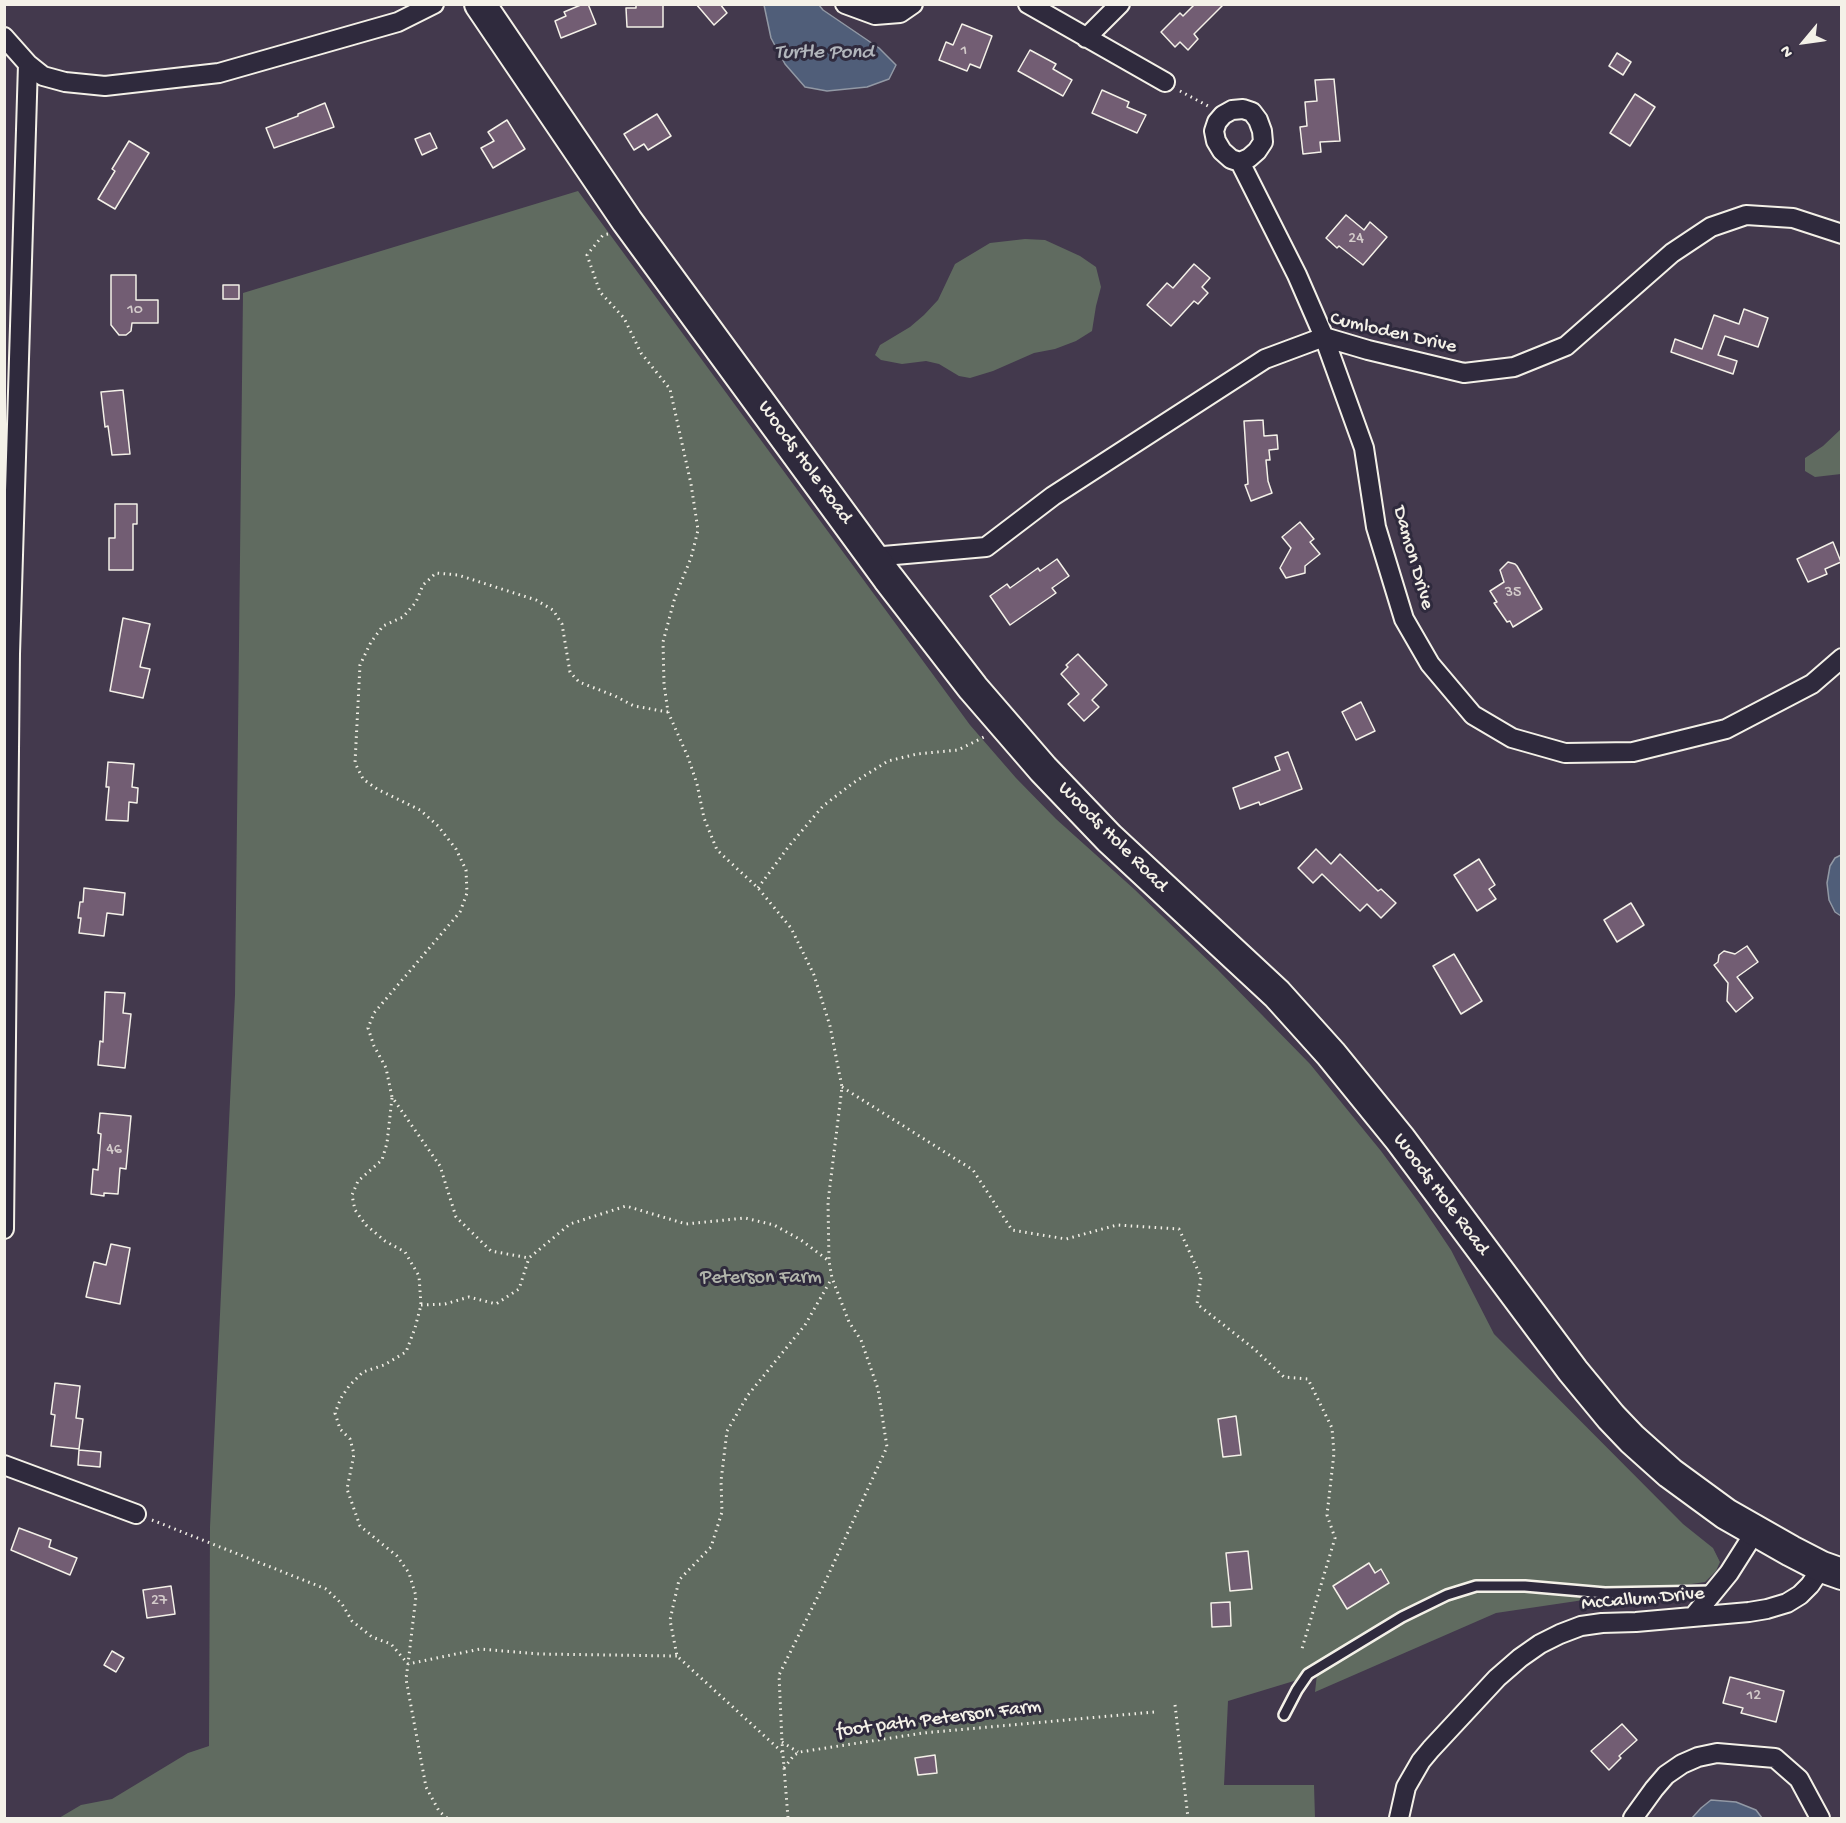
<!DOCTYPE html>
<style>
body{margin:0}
#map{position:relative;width:1846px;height:1823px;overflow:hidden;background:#43394d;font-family:"Gochi Hand",sans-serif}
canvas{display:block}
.frame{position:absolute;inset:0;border:6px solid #f4f1e8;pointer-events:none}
.north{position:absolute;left:1774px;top:12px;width:60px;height:60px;-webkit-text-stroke:4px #2f2a3d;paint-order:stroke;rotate:241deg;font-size:16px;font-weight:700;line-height:24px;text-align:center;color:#f4f1e8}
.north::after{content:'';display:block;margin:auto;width:21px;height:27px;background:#f4f1e8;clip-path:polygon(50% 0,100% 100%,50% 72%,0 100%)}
</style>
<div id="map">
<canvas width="1846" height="1823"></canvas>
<div class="frame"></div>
<div class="north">N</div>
</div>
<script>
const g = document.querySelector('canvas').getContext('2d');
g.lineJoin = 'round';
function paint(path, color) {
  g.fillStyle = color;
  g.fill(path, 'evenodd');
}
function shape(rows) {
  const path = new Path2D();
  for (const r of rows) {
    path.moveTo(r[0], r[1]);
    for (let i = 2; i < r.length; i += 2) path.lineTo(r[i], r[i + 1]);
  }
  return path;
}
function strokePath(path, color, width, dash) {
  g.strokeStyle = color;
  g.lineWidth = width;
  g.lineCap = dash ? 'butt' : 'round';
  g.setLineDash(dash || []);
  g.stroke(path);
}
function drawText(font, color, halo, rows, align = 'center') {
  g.font = font + ' "Gochi Hand",sans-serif';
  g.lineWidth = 6;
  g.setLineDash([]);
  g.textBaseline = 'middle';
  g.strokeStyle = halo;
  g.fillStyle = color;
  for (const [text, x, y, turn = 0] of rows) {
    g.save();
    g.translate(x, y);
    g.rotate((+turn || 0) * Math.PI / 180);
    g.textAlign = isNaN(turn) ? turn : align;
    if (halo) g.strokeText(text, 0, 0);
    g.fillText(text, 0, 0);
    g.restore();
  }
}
const green = shape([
 [578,191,970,725,1016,778,1056,819,1134,889,1217,969,1310,1064,1381,1151,1420,1204,1451,1250,1494,1334,1683,1524,1713,1548,1720,1562,1716,1571,1705,1582,1496,1613,1315,1692,1317,1674,1228,1701,1224,1785,1314,1785,1315,1818,59,1818,81,1805,112,1799,188,1753,209,1746,210,1527,235,995,243,293],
 [1025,239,1045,240,1080,256,1096,267,1101,287,1096,306,1092,331,1076,341,1055,349,1034,353,993,371,970,378,959,376,939,364,926,361,902,364,881,360,875,355,880,345,910,327,924,315,938,300,955,264,990,243],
 [1841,429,1841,474,1815,477,1805,471,1805,458,1823,446]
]);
const water = shape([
 [764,5,819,5,823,10,879,48,896,65,889,79,867,87,827,91,805,87,785,64,771,38,764,5],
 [1841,855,1841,916,1835,912,1829,900,1827,883,1830,866,1835,858,1841,855],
 [1711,1800,1736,1802,1756,1810,1762,1818,1692,1818,1701,1808,1711,1800]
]);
const building = shape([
 [583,4,588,4,596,24,561,38,555,21,566,16,564,12,583,4],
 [636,4,663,4,663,27,627,27,626,8,636,8,636,4],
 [696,4,720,4,727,13,714,25,696,4],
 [1195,4,1224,4,1194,34,1198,39,1188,50,1180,42,1175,47,1161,32,1180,13,1183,16,1195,4],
 [962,24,992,36,980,68,970,64,967,71,939,60,946,42,953,45,962,24],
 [1030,50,1056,64,1053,69,1072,80,1063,96,1018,71,1030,50],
 [1617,53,1631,62,1623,75,1609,66,1617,53],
 [1334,79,1340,141,1320,142,1321,152,1303,154,1300,127,1307,126,1305,102,1317,101,1315,80,1334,79],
 [1102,90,1129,102,1127,107,1146,115,1137,133,1092,113,1102,90],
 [1635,94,1655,107,1630,146,1610,133,1635,94],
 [325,103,334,127,274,148,266,128,298,116,298,114,325,103],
 [657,114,671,136,648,150,644,144,634,150,624,134,657,114],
 [507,120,525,149,493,168,481,148,494,141,488,132,507,120],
 [430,133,437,148,422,155,415,139,430,133],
 [129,141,149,153,115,209,98,199,115,171,112,169,129,141],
 [1346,215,1364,230,1370,222,1387,237,1363,265,1339,246,1337,248,1326,238,1346,215],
 [1194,264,1210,278,1202,287,1208,293,1198,304,1194,301,1171,326,1147,305,1167,283,1173,288,1194,264],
 [111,275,136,275,136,300,158,300,158,323,132,323,131,331,126,335,119,335,111,325,111,275],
 [223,285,239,285,239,299,223,299,223,285],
 [1744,309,1768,318,1758,347,1725,336,1718,355,1737,361,1733,374,1671,352,1675,339,1702,349,1714,315,1739,324,1744,309],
 [123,390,130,454,112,455,108,426,105,427,101,392,123,390],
 [1263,420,1264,436,1277,435,1278,449,1269,450,1270,460,1266,460,1268,481,1272,493,1251,501,1245,485,1248,484,1244,421,1263,420],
 [115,504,137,504,137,524,133,524,133,570,109,570,109,538,115,538,115,504],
 [1300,522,1314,539,1310,542,1320,554,1305,566,1305,573,1286,578,1280,568,1291,548,1282,537,1300,522],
 [1833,542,1841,562,1825,569,1827,574,1808,582,1797,559,1833,542],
 [1057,559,1069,576,1052,588,1056,593,1010,625,990,596,1007,584,1010,588,1038,568,1040,571,1057,559],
 [1508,562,1515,564,1517,566,1542,609,1513,627,1510,621,1507,622,1494,603,1497,602,1490,591,1504,582,1500,570,1508,562],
 [123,618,150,624,140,667,150,669,143,698,110,691,123,618],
 [1078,654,1107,685,1092,700,1099,707,1084,721,1068,704,1079,694,1061,674,1068,667,1066,665,1078,654],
 [1361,702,1375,731,1356,740,1342,712,1361,702],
 [1288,752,1302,789,1260,805,1259,802,1240,809,1233,788,1280,770,1275,757,1288,752],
 [108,762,134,764,132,787,138,788,137,803,129,802,128,821,106,820,109,787,106,787,108,762],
 [1316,849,1331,864,1340,854,1378,891,1381,889,1396,903,1381,918,1367,904,1360,911,1322,874,1313,883,1298,868,1316,849],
 [1479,859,1495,885,1489,889,1496,899,1477,911,1454,875,1479,859],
 [84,888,125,893,123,915,107,913,104,936,79,933,81,918,78,918,80,902,83,902,84,888],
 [1631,903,1644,925,1617,942,1604,920,1631,903],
 [1747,946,1758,962,1737,977,1753,998,1736,1012,1727,1001,1728,983,1714,965,1718,962,1719,955,1724,951,1735,954,1747,946],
 [1454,954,1482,1001,1461,1014,1433,966,1454,954],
 [105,992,125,993,123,1013,131,1014,125,1068,98,1065,100,1041,103,1042,105,992],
 [100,1113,131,1116,126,1169,120,1168,118,1194,104,1193,104,1196,91,1194,93,1169,98,1170,101,1134,98,1133,100,1113],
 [111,1244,130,1248,120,1304,86,1297,94,1262,106,1265,111,1244],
 [55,1383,80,1386,76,1418,83,1419,79,1449,51,1446,55,1415,51,1414,55,1383],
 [1236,1416,1241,1455,1223,1457,1218,1419,1236,1416],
 [79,1450,101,1452,100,1467,78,1465,79,1450],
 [19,1528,51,1540,49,1547,77,1558,70,1575,11,1550,19,1528],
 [1248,1551,1252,1589,1230,1591,1226,1553,1248,1551],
 [1369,1563,1375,1573,1381,1569,1389,1583,1347,1609,1333,1586,1369,1563],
 [171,1586,175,1614,147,1618,143,1590,171,1586],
 [1230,1602,1231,1626,1212,1627,1211,1603,1230,1602],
 [112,1651,124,1658,116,1672,104,1665,112,1651],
 [1730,1677,1784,1691,1776,1722,1741,1713,1743,1708,1723,1703,1730,1677],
 [1622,1724,1637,1740,1619,1756,1621,1758,1609,1770,1591,1751,1622,1724],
 [935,1755,937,1773,918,1775,915,1758,935,1755]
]);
const path = shape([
 [1180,91,1208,106],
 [608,234,603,235,587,255,600,292,624,318,641,353,670,389,691,484,698,530,691,558,675,597,663,642,664,684,668,712,688,757,697,784,704,818,717,850,758,888,791,928,814,975,830,1026,842,1087,828,1202,829,1261,832,1278,849,1322,861,1340,878,1389,887,1447,826,1580,779,1675,782,1742,788,1818],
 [668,712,634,706,615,696,579,682,570,672,562,624,553,610,536,600,458,575,436,573,423,585,416,602,403,617,383,626,371,642,360,665,355,763,363,779,377,789,420,810,438,826,456,849,466,870,467,893,460,912,374,1013,368,1028,374,1046,386,1068,392,1097,440,1166,456,1217,491,1251,529,1258,570,1224,626,1206,686,1224,745,1218,774,1225,801,1240,829,1261],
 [758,888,789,846,823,806,853,783,888,761,917,754,958,750,984,737],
 [842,1087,973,1170,1012,1230,1066,1239,1117,1225,1179,1229,1201,1277,1197,1304,1253,1348,1284,1377,1308,1379,1332,1428,1334,1453,1327,1515,1335,1538,1301,1652],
 [392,1098,387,1143,382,1160,358,1181,352,1195,355,1210,366,1225,385,1241,405,1252,419,1276,421,1305,415,1328,406,1352,384,1365,363,1372,349,1386,341,1398,335,1413,340,1429,350,1439,354,1454,347,1489,360,1526,397,1556,409,1573,416,1596,408,1664],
 [421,1305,445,1304,469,1297,496,1304,519,1289,529,1258],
 [152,1520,326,1589,342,1604,352,1621,372,1637,391,1644,408,1664],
 [1175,1705,1188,1818],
 [782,1742,798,1752],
 [782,1752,677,1656,670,1620,679,1580,711,1547,722,1512,721,1481,727,1431,748,1395,805,1325,832,1278],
 [784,1768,794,1755,800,1752,923,1733,1154,1712],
 [447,1818,439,1811,426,1787,406,1679,408,1664,480,1649,540,1654,677,1656]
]);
const service = shape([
 [1284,1715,1297,1690,1308,1674,1402,1617,1447,1595,1476,1586,1525,1586,1605,1593,1713,1591]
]);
const minor = shape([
 [845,4,875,15,900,13,913,4],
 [1028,4,1165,82],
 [4,37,28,64,43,76,65,82,105,86,219,73,398,22,434,4],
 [1086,38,1120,4],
 [1240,162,1249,158,1257,151,1263,142,1262,131,1258,120,1252,112,1243,109,1232,110,1223,115,1217,122,1214,131,1216,141,1222,151,1231,159,1240,162,1297,275,1324,337,1364,448,1376,527,1404,619,1430,664,1473,715,1512,738,1565,753,1633,752,1726,729,1812,684,1842,658],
 [872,557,986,547,1053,496,1265,359,1324,337,1368,350,1464,373,1514,367,1566,346,1672,253,1711,227,1746,215,1793,218,1842,234],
 [4,1229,10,654,28,64],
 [4,1465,136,1514],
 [1693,1617,1729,1573,1755,1532],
 [1399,1818,1406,1787,1421,1761,1431,1749,1497,1678,1520,1658,1540,1644,1560,1634,1581,1626,1602,1623,1636,1622,1749,1612,1767,1609,1787,1603,1800,1595,1810,1585,1822,1567],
 [1633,1818,1654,1789,1666,1775,1682,1764,1698,1757,1717,1753,1775,1758,1799,1779,1820,1818]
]);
const trunk = shape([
 [480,4,627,221,888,578,973,688,1043,769,1109,838,1277,994,1331,1054,1400,1139,1573,1371,1611,1417,1632,1439,1670,1473,1726,1514,1791,1551,1822,1567,1842,1574]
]);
const numberNames = [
 ["1",964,52],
 ["24",1356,240],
 ["10",135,311],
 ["35",1513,594],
 ["46",114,1151],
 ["27",159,1602],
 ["12",1754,1697]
];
const streetNames = [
 ["Cumloden Drive",1393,334,13],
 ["Woods Hole Road",804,463,54],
 ["Damon Drive",1412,558,74],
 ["Woods Hole Road",1112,838,45],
 ["Woods Hole Road",1440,1195,53],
 ["McCallum Drive",1643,1600,-5],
 ["foot path Peterson Farm",939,1720,-7]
];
const parkNames = [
 ["Peterson Farm",761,1279]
];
const waterNames = [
 ["Turtle Pond",824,54]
];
paint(green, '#606b60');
paint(water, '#505e79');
strokePath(water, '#9299a5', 1.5);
paint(building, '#725d73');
strokePath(building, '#f4f1e8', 1.5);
strokePath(service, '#f4f1e8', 14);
strokePath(minor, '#f4f1e8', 22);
strokePath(trunk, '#f4f1e8', 34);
strokePath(path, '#f4f1e8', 3, [1.5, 4.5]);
strokePath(service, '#2f2a3d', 9);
strokePath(minor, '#2f2a3d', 18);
strokePath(trunk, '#2f2a3d', 30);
drawText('16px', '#d4cccb', null, numberNames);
drawText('20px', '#f4f1e8', '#2f2a3d', streetNames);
drawText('20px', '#b1b5ab', '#2f2a3d', parkNames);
drawText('italic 21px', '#b2b6bc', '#2f2a3d', waterNames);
</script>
